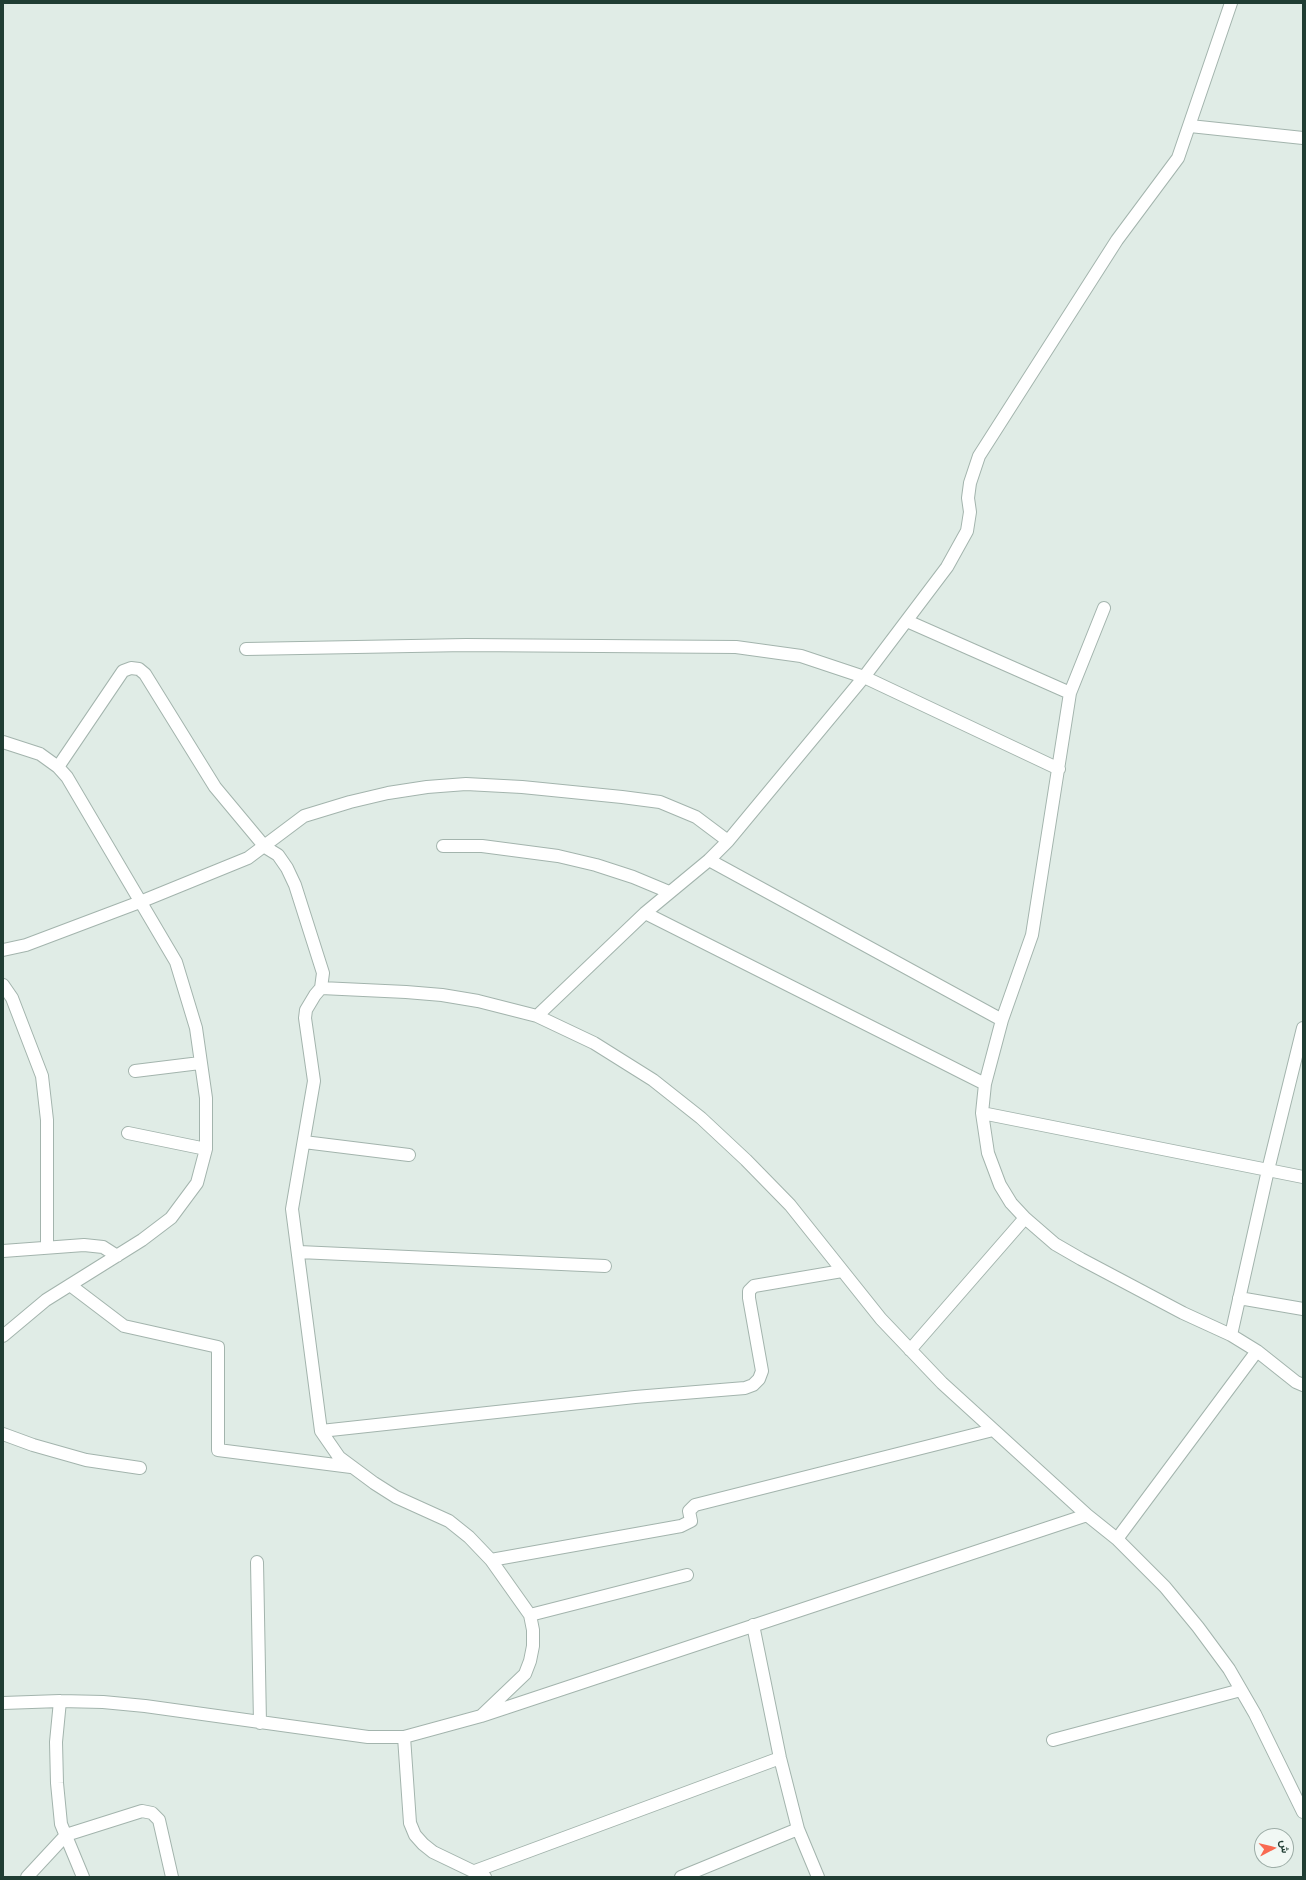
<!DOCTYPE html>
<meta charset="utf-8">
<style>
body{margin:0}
#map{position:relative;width:1306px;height:1880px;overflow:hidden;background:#e0ece6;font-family:Montserrat,Vazirmatn,sans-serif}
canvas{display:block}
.frame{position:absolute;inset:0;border:4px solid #203d33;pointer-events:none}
.north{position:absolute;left:1254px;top:1828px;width:40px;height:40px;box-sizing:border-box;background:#f1f8f4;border:1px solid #9dada7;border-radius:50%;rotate:83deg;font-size:11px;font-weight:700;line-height:16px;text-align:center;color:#203d33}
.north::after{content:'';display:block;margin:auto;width:14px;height:18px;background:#f96a51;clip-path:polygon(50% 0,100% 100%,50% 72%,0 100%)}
</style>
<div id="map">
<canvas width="1306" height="1880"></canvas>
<div class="frame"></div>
<div class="north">ش</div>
</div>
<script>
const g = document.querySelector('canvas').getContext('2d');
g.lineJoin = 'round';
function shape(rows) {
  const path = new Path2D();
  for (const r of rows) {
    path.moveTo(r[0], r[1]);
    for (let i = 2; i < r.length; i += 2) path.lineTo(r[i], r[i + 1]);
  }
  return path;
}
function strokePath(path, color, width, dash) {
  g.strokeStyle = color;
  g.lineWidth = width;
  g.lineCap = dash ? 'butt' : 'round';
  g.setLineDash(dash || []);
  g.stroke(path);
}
const street = shape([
 [1190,126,1303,138],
 [1104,608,1070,693,1032,935,1002,1020,985,1084,982,1113,988,1153,1000,1185,1011,1203,1025,1218,1055,1244,1081,1259,1183,1313,1231,1335,1257,1351,1296,1382,1303,1385],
 [907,621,1070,693],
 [246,649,466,645,736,647,801,656,864,677,1059,769],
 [3,742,40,754,58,767,67,777,176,962,196,1028,206,1098,206,1149,197,1183,171,1218,142,1240,46,1300,3,1336],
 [58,767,123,671,131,668,139,669,145,674,215,787,265,847,278,855,287,868,295,885,323,973,321,988,315,995,306,1010,305,1018,314,1081,292,1209,321,1431,339,1457,374,1483,396,1497,449,1521,469,1537,491,1560,530,1615,533,1630,533,1646,530,1661,525,1674,481,1716],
 [443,846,482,846,558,856,596,865,633,877,669,892],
 [709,860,1002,1020],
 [645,913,985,1084],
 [3,950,26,945,140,902,248,858,304,816,350,802,388,793,427,787,466,784,522,787,622,797,660,802,696,817,728,841],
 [3,985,12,998,42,1076,47,1120,47,1247],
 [321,988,406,992,442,995,478,1001,537,1016,594,1043,653,1080,701,1118,746,1160,790,1205,881,1319,942,1383,1087,1515,1117,1539,1165,1587,1198,1627,1229,1669,1255,1714,1303,1812],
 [537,1016,645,913,709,860,728,841,864,677,947,567,967,531,970,512,968,498,970,483,979,456,1117,240,1178,158,1231,3],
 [135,1071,200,1063],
 [982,1113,1303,1177],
 [128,1133,206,1149],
 [304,1142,409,1155],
 [3,1251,84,1245,103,1247,117,1256],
 [299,1252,605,1266],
 [70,1285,124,1326,218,1347,218,1450,351,1467],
 [1239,1298,1303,1309],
 [1231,1335,1268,1170,1303,1028],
 [910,1350,1025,1218],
 [321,1431,635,1397,745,1388,753,1385,759,1379,762,1371,749,1298,749,1291,754,1286,842,1271],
 [3,1434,33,1445,86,1460,140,1468],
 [1117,1539,1257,1351],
 [491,1560,681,1526,691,1521,689,1511,695,1505,993,1430],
 [257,1562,260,1723],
 [530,1615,687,1575],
 [753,1625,780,1758,798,1829,818,1877],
 [60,1701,56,1742,57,1783,61,1824,83,1877],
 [3,1703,60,1701,103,1702,145,1706,368,1737,404,1737,481,1716,1087,1515],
 [404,1737,410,1823,415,1835,423,1844,433,1852,485,1877],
 [1053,1740,1241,1690],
 [475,1871,780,1758],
 [27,1877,66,1835,142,1811,152,1813,159,1820,172,1877],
 [681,1877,798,1829]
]);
strokePath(street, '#a3b4ad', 14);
strokePath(street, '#fff', 12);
</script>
